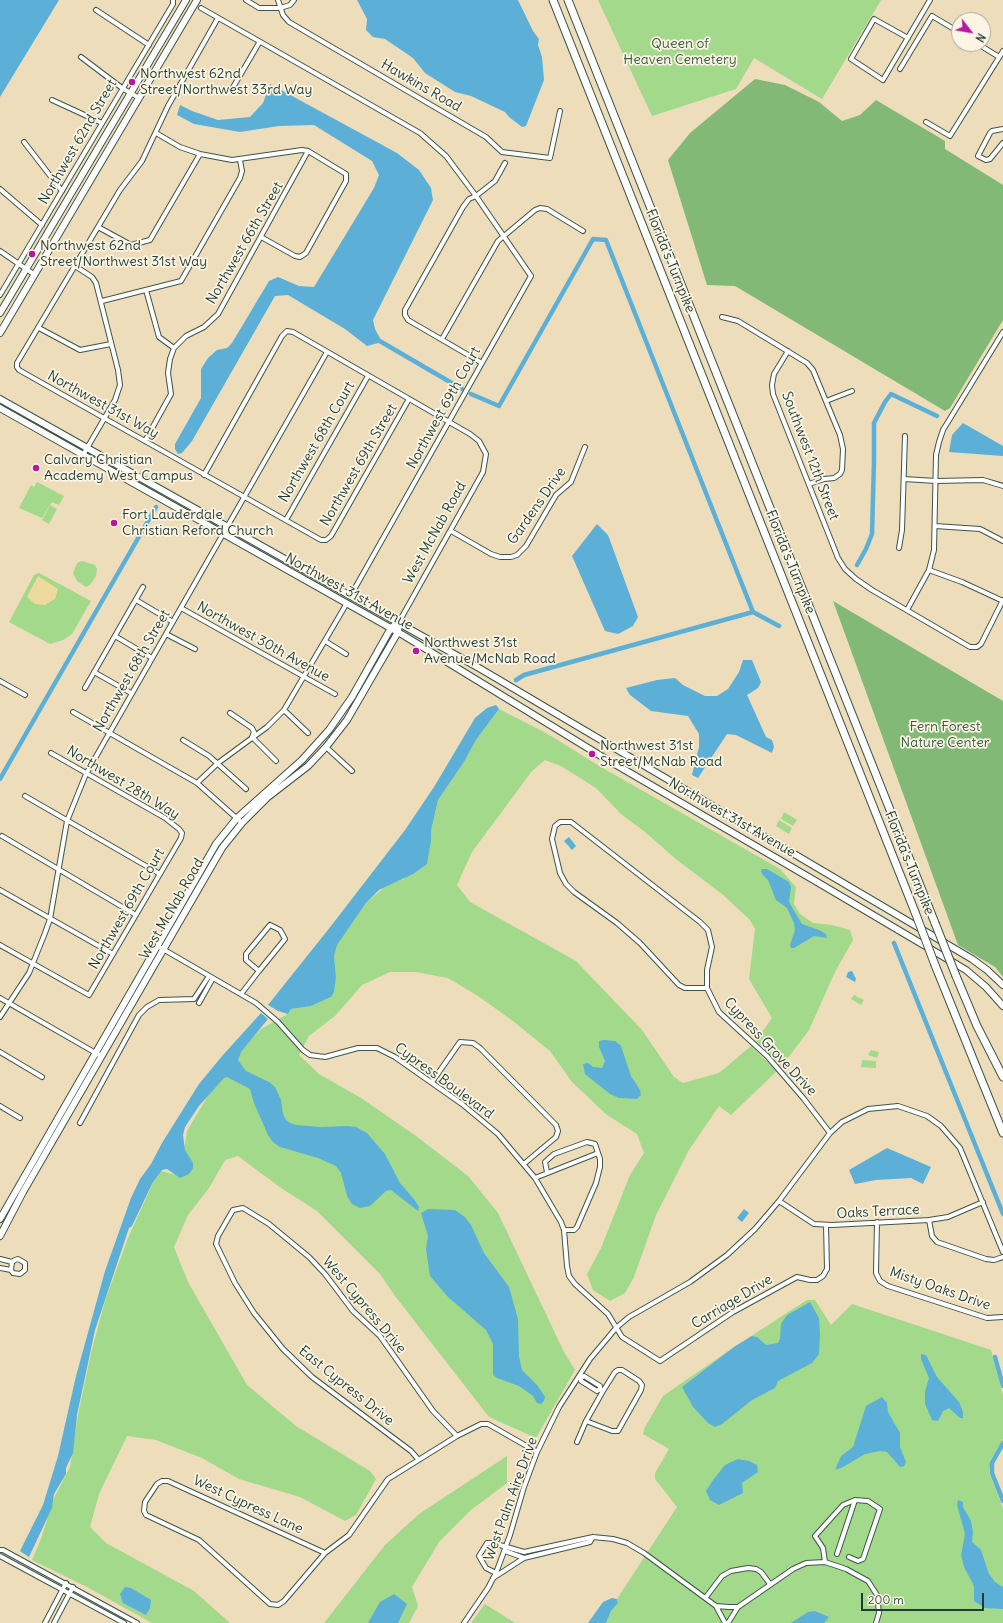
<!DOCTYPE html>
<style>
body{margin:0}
#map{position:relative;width:1003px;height:1623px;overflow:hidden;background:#edddba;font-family:Delius,sans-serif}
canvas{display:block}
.north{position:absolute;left:951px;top:12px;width:40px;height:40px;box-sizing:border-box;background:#fcf5e5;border:1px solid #a4ab9e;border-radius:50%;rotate:121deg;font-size:11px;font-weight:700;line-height:16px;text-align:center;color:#1f3d34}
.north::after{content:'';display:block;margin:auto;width:14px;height:18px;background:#b5179e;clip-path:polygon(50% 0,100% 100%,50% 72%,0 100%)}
.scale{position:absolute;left:861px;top:1593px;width:123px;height:18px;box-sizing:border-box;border:2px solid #1f3d34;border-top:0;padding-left:5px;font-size:12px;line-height:14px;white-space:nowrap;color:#1f3d34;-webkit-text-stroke:3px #fcf5e5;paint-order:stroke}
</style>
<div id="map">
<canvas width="1003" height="1623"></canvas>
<div class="north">N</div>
<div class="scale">200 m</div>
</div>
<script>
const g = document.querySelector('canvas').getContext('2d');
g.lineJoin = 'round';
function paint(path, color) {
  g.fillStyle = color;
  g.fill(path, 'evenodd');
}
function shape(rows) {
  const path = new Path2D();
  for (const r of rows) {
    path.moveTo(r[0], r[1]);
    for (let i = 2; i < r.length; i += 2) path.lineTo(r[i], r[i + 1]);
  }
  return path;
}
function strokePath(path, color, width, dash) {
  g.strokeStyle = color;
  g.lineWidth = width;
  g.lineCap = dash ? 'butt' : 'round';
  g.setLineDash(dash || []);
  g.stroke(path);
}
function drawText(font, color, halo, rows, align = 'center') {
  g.font = font + ' Delius,sans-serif';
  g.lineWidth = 3.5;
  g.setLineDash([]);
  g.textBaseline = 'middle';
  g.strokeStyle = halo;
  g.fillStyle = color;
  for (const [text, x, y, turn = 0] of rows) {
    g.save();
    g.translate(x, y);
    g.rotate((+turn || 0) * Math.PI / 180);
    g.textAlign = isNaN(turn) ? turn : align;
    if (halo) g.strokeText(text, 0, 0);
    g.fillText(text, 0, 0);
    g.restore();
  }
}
const green = shape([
 [598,0,881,0,822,99,754,58,736,89,652,116],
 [37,482,64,496,59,505,52,502,49,506,42,518,19,508,31,485,34,487],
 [50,505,57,509,49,524,42,520],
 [82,561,95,565,97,569,96,576,90,585,86,587,77,581,73,573,77,563],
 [39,573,91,601,72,634,63,640,50,644,9,622,34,575],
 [499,709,546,733,601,767,780,869,796,887,794,904,800,914,813,923,832,925,850,930,853,940,835,972,809,1030,782,1066,756,1041,772,1018,749,979,755,929,750,920,722,894,677,860,645,832,621,814,596,788,561,766,545,760,532,771,472,852,457,885,470,902,576,961,642,1030,674,1077,683,1083,719,1073,751,1046,777,1071,731,1115,719,1106,689,1150,656,1215,634,1277,625,1293,610,1301,593,1290,587,1274,601,1248,630,1175,644,1153,637,1134,607,1115,572,1082,550,1051,513,1021,478,996,448,978,416,972,390,972,362,985,335,1016,309,1036,299,1055,319,1074,361,1098,416,1136,468,1176,498,1213,564,1352,575,1370,536,1438,489,1417,395,1296,380,1274,317,1211,281,1188,238,1156,225,1160,209,1188,188,1215,174,1247,188,1282,247,1385,296,1426,370,1471,376,1479,356,1515,345,1521,300,1497,239,1479,202,1458,156,1440,127,1436,99,1494,90,1527,106,1543,194,1591,230,1623,152,1623,87,1587,32,1560,41,1539,54,1498,70,1467,77,1420,91,1353,105,1301,128,1238,152,1185,161,1171,180,1176,187,1131,212,1089,240,1051,261,1029,288,1014,291,1009,311,1006,331,997,336,977,334,956,336,945,366,903,387,885,404,879,431,841,431,831,438,800,464,762,476,740],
 [784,812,797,820,793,826,781,819],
 [779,820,792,828,789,834,776,826],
 [854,995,864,1000,861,1005,851,999],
 [871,1050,879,1052,877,1058,868,1055],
 [862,1060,876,1061,876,1068,861,1067],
 [807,1300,815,1300,831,1325,852,1304,991,1350,1003,1395,1003,1439,992,1458,989,1472,1003,1508,1003,1623,606,1623,611,1611,618,1603,617,1599,677,1507,655,1479,655,1473,669,1449,643,1434,644,1429,663,1396,734,1347],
 [507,1456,507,1483,471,1510,439,1542,412,1587,418,1606,409,1623,324,1623,385,1545,419,1514],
 [485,1604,515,1623,471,1623]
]);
const forest = shape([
 [755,79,785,85,819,102,842,121,860,115,876,100,945,141,945,149,1003,185,1003,320,950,408,945,411,735,286,707,285,668,160,690,133],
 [833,601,1003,701,1003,977,995,967,958,945]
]);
const sand = shape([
 [38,576,58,589,55,599,45,605,35,604,27,597]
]);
const water = shape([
 [0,0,59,0,0,97],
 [357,0,518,0,533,31,539,39,538,45,542,57,544,80,526,126,522,127,509,117,505,112,471,96,455,92,425,73,413,58,385,39,373,37,366,30,367,19],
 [270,84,397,153,419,170,431,188,433,200,373,320,375,329,382,342,367,346,345,329,288,295,275,296,192,441,182,453,178,454,175,449,175,444,201,398,201,369,208,358,217,350,227,348,232,343,269,281,278,277,299,286,314,287,374,188,379,175,372,161,314,125,279,126,240,132,194,124,177,115,180,105,192,111,218,120,250,117,263,103],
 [963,423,1003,446,1003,456,949,452,952,435],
 [597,524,608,535,638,617,633,626,618,634,605,631,572,556],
 [743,660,752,660,761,682,758,688,747,695,766,737,772,740,774,747,772,753,736,735,727,734,698,778,692,775,699,747,699,734,688,716,651,711,630,695,626,688,657,680,675,678,683,685,705,696,717,696,728,689,739,672],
 [496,705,499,709,476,740,464,762,438,800,431,831,431,841,427,864,413,874,379,890,366,903,337,945,334,956,336,977,334,992,331,997,311,1006,291,1009,288,1014,278,1011,268,1005,331,926,405,830,434,787,475,718,487,708],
 [569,837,576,846,572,850,564,841],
 [762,869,767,869,789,882,791,887,789,902,802,924,819,930,826,934,827,938,814,936,794,948,791,948,790,945,795,930,794,923,787,908,776,900,768,880,762,874,761,870],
 [852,971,856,979,855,982,846,977,848,972],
 [261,1013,268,1019,241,1052,238,1060,246,1071,269,1082,275,1087,281,1100,283,1114,286,1120,290,1123,296,1125,321,1127,347,1126,356,1127,367,1133,385,1154,400,1183,414,1199,419,1207,418,1211,391,1190,386,1191,370,1206,360,1208,352,1204,347,1196,341,1173,336,1166,318,1158,280,1147,273,1142,268,1135,254,1103,250,1089,227,1077,224,1078,199,1106,185,1127,183,1135,185,1150,193,1163,193,1168,189,1174,180,1178,167,1169,162,1170,152,1184,132,1226,129,1228,95,1330,77,1415,73,1453,66,1468,66,1474,54,1494,52,1508,29,1557,20,1551,43,1505,58,1456,76,1376,105,1271,131,1198,140,1179,151,1164,162,1143,199,1084,223,1055],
 [604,1040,615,1041,621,1046,631,1076,640,1090,641,1095,637,1099,619,1098,610,1094,585,1074,583,1064,588,1063,593,1067,602,1068,605,1061,599,1047,599,1041],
 [887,1148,931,1167,923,1184,911,1178,876,1180,855,1184,849,1170],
 [428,1209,455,1210,465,1217,471,1225,484,1253,509,1287,518,1319,519,1356,522,1370,537,1385,545,1397,544,1401,541,1404,537,1403,533,1396,519,1386,497,1378,493,1375,493,1344,486,1330,448,1297,430,1276,426,1249,428,1236,421,1213],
 [744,1209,749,1213,742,1222,737,1218],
 [810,1302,819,1318,820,1334,819,1354,812,1363,778,1381,775,1388,752,1400,722,1424,715,1427,708,1423,693,1407,682,1387,734,1347,752,1336,757,1337,766,1345,778,1343,780,1339,781,1324,787,1315],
 [921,1354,926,1355,937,1377,959,1402,963,1412,963,1418,960,1418,949,1408,943,1411,938,1421,932,1420,925,1404,925,1391,929,1378,921,1359],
 [882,1397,887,1403,888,1412,900,1433,900,1447,906,1462,904,1466,900,1467,887,1452,880,1451,865,1454,843,1467,835,1470,841,1456,853,1447,866,1406],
 [738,1459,749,1461,757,1465,758,1472,742,1483,743,1493,719,1505,710,1500,706,1491,713,1480,725,1465],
 [958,1500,963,1502,963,1507,971,1521,973,1532,972,1542,981,1550,989,1574,995,1582,1003,1587,1003,1609,985,1608,974,1601,974,1586,964,1567,961,1555,965,1534,957,1505],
 [125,1587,131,1588,151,1600,150,1608,146,1615,123,1603,120,1594],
 [394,1594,407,1604,398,1623,368,1623,380,1602],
 [612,1598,617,1599,618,1603,611,1611,606,1623,588,1623,603,1602],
 [815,1611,829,1617,824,1623,791,1623,808,1612]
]);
const canal = shape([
 [378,340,462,389],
 [471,394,499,406,593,239,606,240,753,612],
 [857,565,866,549,872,534,874,461,874,423,885,402,891,394,937,416],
 [516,680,524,675,753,612,779,626],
 [0,779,156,507],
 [894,943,1003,1214],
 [995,1357,1003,1386],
 [1003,1443,992,1463,992,1473,1003,1501]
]);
const street = shape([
 [246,0,259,8,280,8,290,5,294,0],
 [278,0,283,15,289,22,486,137,502,152,550,158,560,111],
 [201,8,420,133,446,156,476,196,531,276,351,595],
 [96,10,149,45],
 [218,18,168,106,142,161,120,190,17,363,17,367,19,370,104,418,321,540,326,540,331,536,409,399],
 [908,38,874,19,851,59,883,80,930,0],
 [978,44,999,57],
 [81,57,122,88,139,98],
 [900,69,932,16,959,32],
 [232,89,259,43],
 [52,100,102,123],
 [926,122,950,136,1003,51],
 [1003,129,992,131,990,133,978,156,986,160,990,159,1003,143],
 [156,133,180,147,200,154,232,160,302,150,308,151,346,174,346,181,306,253,300,257,295,256,261,237],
 [24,142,62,191],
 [0,189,42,225],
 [98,227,131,245,150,240,200,154],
 [0,251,35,275],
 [75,266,92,277,96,283,118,370,120,385,115,400,83,455],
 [146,290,159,337,174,348],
 [0,295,173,4,173,0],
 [102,301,181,281,240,178,242,171,240,160],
 [722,317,738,321,807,363,813,370,840,435,843,449,842,470,840,474,834,478,824,479,809,484],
 [39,328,80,350,111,344],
 [442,339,498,241,535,210,540,208,547,209,583,231],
 [788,351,774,374,772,385,773,394,838,558,845,569,856,579,872,590,970,647,977,647,981,644,1003,600],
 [482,363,408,320,405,315,405,310,463,207,469,199,476,196,495,181,505,163],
 [826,401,852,391],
 [145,441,171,394,168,373,170,359,174,348,186,336,204,327,218,314,308,151],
 [204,475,282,336,287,331,293,332,470,434,479,441,486,454,483,472,399,622],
 [904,479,936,481,983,480,1003,486],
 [286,520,368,376],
 [935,526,980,529,1003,541],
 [451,531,491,554,500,557,511,557,517,555,526,546,556,495,571,482,585,447],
 [899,548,902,530,905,436],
 [929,570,962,582,1003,601],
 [136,600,173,622],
 [181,608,335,694],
 [907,610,929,570,934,550,936,455,939,442,943,430,1003,332],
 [166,634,195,649],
 [115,636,152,658],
 [325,641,346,654],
 [94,672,131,693],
 [0,681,25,695],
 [85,688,143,587],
 [284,710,308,733],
 [73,712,197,783,242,823],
 [230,713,252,728,254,732,252,737,276,761],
 [183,740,209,756,246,789],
 [326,747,352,771],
 [197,783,218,763,267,727,284,710,347,603],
 [25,796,160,874],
 [2,836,136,915],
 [0,890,113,954],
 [270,925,280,930,285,939,259,971,246,960,246,954,270,925],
 [0,945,89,995,181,838,182,833,179,829,165,818,51,753],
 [156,945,256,1003,278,1022,303,1050,310,1055,325,1057,358,1048,377,1048,395,1057,462,1104,498,1134,535,1178,561,1222,564,1230,567,1266,569,1276,575,1284,608,1314,622,1337,660,1361,733,1312,797,1277,810,1280,817,1280,823,1276,827,1269,826,1225],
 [707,988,685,988,679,985,640,943,617,923,574,892,566,884,560,873,552,839,555,826,560,822,571,822,700,922,708,930,712,947,707,970,707,988,719,1012,767,1056,804,1099,830,1133],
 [241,994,259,971],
 [0,998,101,1056],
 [199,1003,213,978],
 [0,1017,29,973,45,933,50,919,67,821,86,774,327,352],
 [0,1052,42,1077],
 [432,1082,460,1042,473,1043,480,1048,556,1125,558,1131,556,1137,525,1163],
 [0,1106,20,1118],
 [80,1123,139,1015,147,1007,159,1000,194,999,209,976],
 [547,1172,545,1162,554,1154,587,1142,595,1144,600,1159,600,1167,596,1183,577,1227,574,1230,564,1230],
 [535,1178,598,1153],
 [779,1201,814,1224,832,1225,929,1220,948,1217,983,1202],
 [929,1220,932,1236,937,1242,986,1259,994,1260,1003,1257],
 [877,1222,876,1273,880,1281,888,1286,987,1318,1003,1317],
 [0,1259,12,1262],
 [0,1268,11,1270,13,1273,20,1274,25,1270,25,1263,18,1259,15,1260,12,1262,11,1270],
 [579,1377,581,1378,581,1381,597,1391,600,1389],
 [586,1421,612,1431,618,1431,641,1390,642,1385,639,1381,622,1370,618,1370,615,1372,603,1391],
 [577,1442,586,1421,603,1391,600,1389,600,1386,584,1376,581,1378],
 [418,1459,411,1451,312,1377,283,1349,254,1313,235,1283,216,1244,218,1236,233,1210,243,1208,269,1224,309,1257,325,1274,353,1311,380,1336,433,1411,457,1436],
 [0,1550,3,1550,137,1623],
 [505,1551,524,1558,590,1542,593,1537],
 [325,1553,168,1481,162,1481,157,1484,145,1502,144,1511,146,1515,199,1540,270,1604,278,1605,284,1601,325,1553,349,1535,388,1479,457,1436,481,1424,488,1424,537,1452],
 [837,1554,855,1500],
 [0,1556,124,1623],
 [825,1562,823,1548,815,1536,843,1505,855,1500,868,1501,880,1509,863,1559,858,1561,849,1557],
 [496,1573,486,1568,479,1556,487,1543,493,1543,524,1552,593,1537,613,1539,627,1543,644,1553,716,1606,729,1607,738,1607,793,1569,806,1563,825,1562,846,1569,868,1581,877,1595,879,1613,876,1623],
 [493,1578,524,1558],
 [706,1597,722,1576,731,1571,748,1568,756,1569,761,1572,770,1584],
 [716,1606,725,1623],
 [45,1623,66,1583],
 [54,1623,73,1587],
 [464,1623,488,1588,496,1573,510,1535,524,1487,537,1452,559,1407,590,1359,616,1328,629,1317,690,1282,727,1255,755,1229,779,1201,830,1133,842,1122,868,1109,898,1106,927,1116,941,1126,960,1148,1003,1252],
 [728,1623,738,1607]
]);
const secondary = shape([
 [0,1219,216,844,237,818,302,760,329,730,352,697,391,628,399,622],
 [0,1236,23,1192,222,848,242,823,268,797,308,766,326,747,347,720,398,632,399,622]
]);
const primary = shape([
 [0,313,186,0],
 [0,333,197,0],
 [0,399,479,668,972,959,987,970,1003,985],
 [0,408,403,635,601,756,812,879,966,970,986,987,1003,1006]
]);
const highway = shape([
 [553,0,915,912],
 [568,0,935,923],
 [935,965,1003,1133],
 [956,976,977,1026,1003,1077]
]);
const highwayBridge = shape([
 [915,912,935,965],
 [935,923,956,976]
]);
const markers = [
 [132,82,4,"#b5179e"],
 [32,254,4,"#b5179e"],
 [36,468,4,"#b5179e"],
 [114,523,4,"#b5179e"],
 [416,651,4,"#b5179e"],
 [592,754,4,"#b5179e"]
];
const parkNames = [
 ["Queen of",680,44],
 ["Heaven Cemetery",680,60],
 ["Fern Forest",945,727],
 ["Nature Center",945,743]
];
const poiNames = [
 ["Northwest 62nd",140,74],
 ["Street/Northwest 33rd Way",140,90],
 ["Northwest 62nd",40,246],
 ["Street/Northwest 31st Way",40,262],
 ["Calvary Christian",44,460],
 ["Academy West Campus",44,476],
 ["Fort Lauderdale",122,515],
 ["Christian Reford Church",122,531],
 ["Northwest 31st",424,643],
 ["Avenue/McNab Road",424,659],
 ["Northwest 31st",600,746],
 ["Street/McNab Road",600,762]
];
const streetNames = [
 ["Hawkins Road",421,86,30],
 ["Northwest 62nd Street",78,142,-60],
 ["Northwest 66th Street",245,243,-60],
 ["Florida's Turnpike",670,261,68],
 ["Northwest 31st Way",103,405,29],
 ["Northwest 69th Court",444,408,-61],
 ["Northwest 68th Court",317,442,-60],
 ["Southwest 12th Street",810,456,69],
 ["Northwest 69th Street",359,465,-60],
 ["Gardens Drive",537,506,-55],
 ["West McNab Road",435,533,-61],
 ["Florida's Turnpike",790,562,68],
 ["Northwest 31st Avenue",349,592,29],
 ["Northwest 30th Avenue",263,642,29],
 ["Northwest 68th Street",132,671,-60],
 ["Northwest 28th Way",123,783,31],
 ["Northwest 31st Avenue",732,818,30],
 ["Florida's Turnpike",909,863,68],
 ["Northwest 69th Court",127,909,-60],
 ["West McNab Road",172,909,-60],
 ["Cypress Grove Drive",770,1047,47],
 ["Cypress Boulevard",444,1081,36],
 ["Oaks Terrace",878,1212,-3],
 ["Misty Oaks Drive",940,1289,19],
 ["Carriage Drive",732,1302,-31],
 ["West Cypress Drive",364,1305,50],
 ["East Cypress Drive",346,1386,39],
 ["West Palm Aire Drive",511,1499,-70],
 ["West Cypress Lane",248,1505,25]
];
paint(green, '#a3d98b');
paint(forest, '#82b977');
paint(sand, '#eeda9e');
paint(water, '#5cb0d8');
strokePath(canal, '#5cb0d8', 4.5);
strokePath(street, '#3e5548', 6);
strokePath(secondary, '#3e5548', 8);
strokePath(primary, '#3e5548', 8);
strokePath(highway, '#3e5548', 9);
strokePath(street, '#fff', 4);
strokePath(secondary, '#fff', 6);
strokePath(primary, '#fff', 6);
strokePath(highway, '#fff', 7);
strokePath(highwayBridge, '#3e5548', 9, []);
strokePath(highwayBridge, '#fff', 7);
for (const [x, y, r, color] of markers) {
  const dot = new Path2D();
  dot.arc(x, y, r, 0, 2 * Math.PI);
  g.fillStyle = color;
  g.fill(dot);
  strokePath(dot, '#fcf5e5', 1.5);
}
drawText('14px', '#395c45', '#fcf5e5', parkNames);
drawText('14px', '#1f3d34', '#fcf5e5', poiNames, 'left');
drawText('14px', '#1f3d34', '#fcf5e5', streetNames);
</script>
